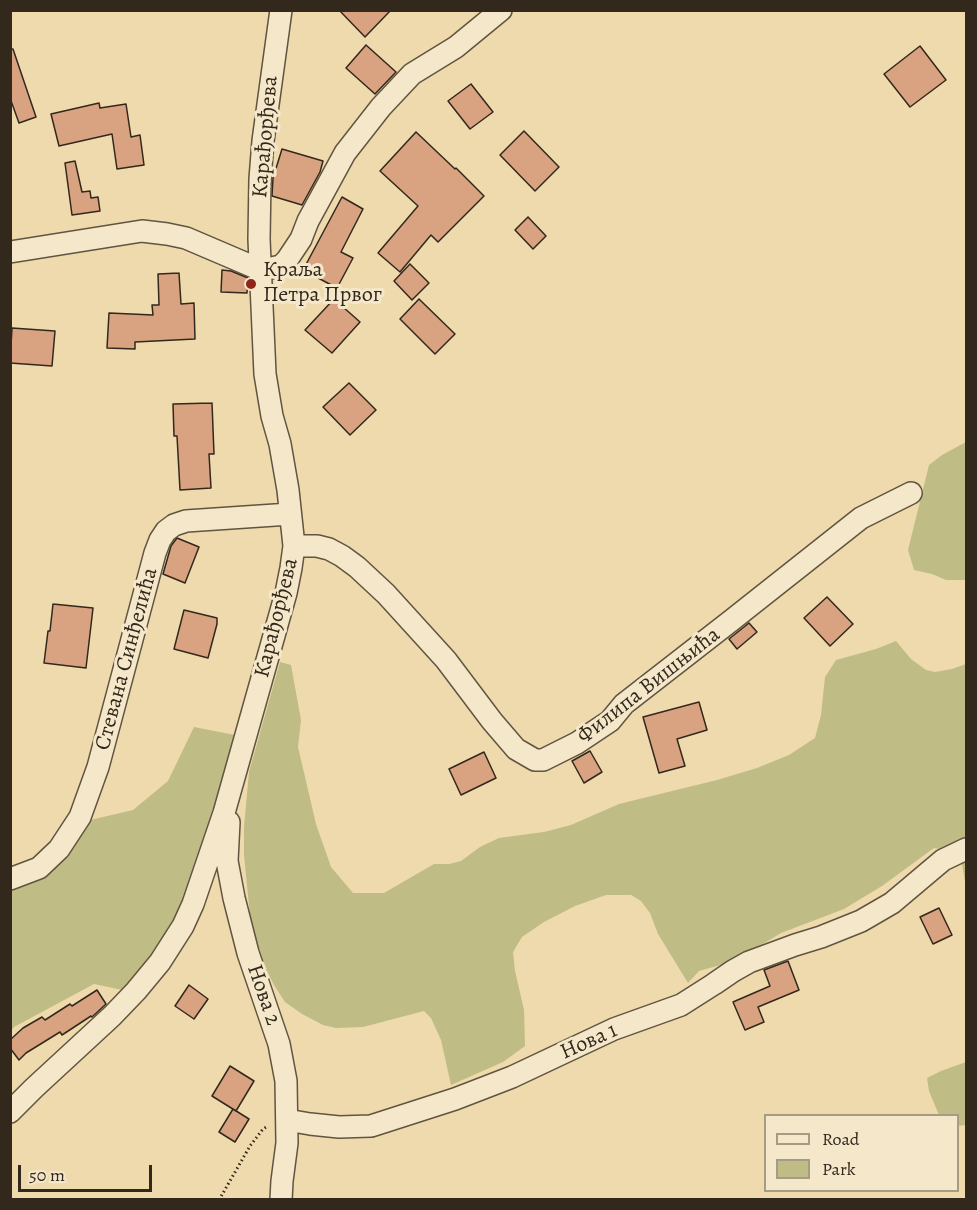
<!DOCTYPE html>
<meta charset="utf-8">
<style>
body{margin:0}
#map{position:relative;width:977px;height:1210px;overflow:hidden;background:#eedaad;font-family:Alegreya,serif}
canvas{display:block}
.frame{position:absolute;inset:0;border:12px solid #32281c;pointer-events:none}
.legend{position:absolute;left:764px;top:1114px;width:195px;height:78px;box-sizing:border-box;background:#f4e7ca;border:2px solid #a69b84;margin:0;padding:8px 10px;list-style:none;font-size:18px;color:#32281c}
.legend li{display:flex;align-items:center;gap:12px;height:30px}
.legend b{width:30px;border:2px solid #a69b84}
.scale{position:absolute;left:18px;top:1165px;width:134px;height:27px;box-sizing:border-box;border:3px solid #32281c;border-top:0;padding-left:8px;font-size:18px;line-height:21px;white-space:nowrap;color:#32281c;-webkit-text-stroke:4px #f4e7ca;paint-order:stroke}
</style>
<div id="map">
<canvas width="977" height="1210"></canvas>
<div class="frame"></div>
<ul class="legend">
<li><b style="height:8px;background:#f4e7ca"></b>Road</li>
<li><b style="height:16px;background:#bfbd85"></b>Park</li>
</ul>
<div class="scale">50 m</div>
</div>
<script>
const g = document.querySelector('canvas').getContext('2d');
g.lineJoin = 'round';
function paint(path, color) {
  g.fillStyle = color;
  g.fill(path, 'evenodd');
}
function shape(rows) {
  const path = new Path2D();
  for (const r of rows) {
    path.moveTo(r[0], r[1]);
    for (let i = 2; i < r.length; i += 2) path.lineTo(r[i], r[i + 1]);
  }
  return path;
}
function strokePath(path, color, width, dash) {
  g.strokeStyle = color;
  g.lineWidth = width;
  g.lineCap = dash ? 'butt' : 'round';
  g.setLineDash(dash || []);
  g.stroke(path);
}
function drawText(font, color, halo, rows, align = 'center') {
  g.font = font + ' Alegreya,serif';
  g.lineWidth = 6;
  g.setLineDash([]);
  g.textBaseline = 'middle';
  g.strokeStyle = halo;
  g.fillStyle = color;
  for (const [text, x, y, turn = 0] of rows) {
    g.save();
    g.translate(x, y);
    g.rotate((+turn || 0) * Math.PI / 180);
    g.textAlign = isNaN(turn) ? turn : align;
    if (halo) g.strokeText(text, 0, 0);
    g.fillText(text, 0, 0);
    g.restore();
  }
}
const green = shape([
 [966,442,966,580,946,580,932,574,914,570,908,550,929,465,942,455],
 [896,641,911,659,926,670,935,672,952,669,966,664,966,887,960,853,934,848,882,886,844,909,781,933,735,961,699,971,688,983,658,934,650,913,641,901,631,895,606,895,575,906,544,922,522,937,513,952,515,971,524,1010,525,1046,503,1062,451,1085,441,1040,431,1018,424,1011,363,1027,336,1028,323,1025,302,1014,285,1002,274,985,257,951,251,926,244,855,244,827,249,772,280,662,291,665,301,720,298,747,316,824,331,867,353,893,384,893,434,864,449,864,461,861,480,847,499,838,544,832,571,825,619,804,717,780,757,768,789,755,815,738,821,715,825,677,836,660,876,649],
 [194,727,245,737,183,924,127,991,94,984,14,1027,11,1031,11,888,86,821,133,810,168,781],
 [966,1062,966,1125,958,1126,958,1116,939,1115,929,1091,927,1078,941,1071]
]);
const building = shape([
 [339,10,391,10,365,37,339,10],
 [366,45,396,72,375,94,346,68,366,45],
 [920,46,946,80,910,107,884,74,920,46],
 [10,49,13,49,36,117,19,123,10,98,10,49],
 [471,84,493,112,470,129,448,101,471,84],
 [99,103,100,108,126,104,131,137,140,135,144,165,117,169,112,134,59,146,51,114,99,103],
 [524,131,559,167,535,191,500,155,524,131],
 [416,132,455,169,456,168,484,196,438,242,431,235,400,272,378,253,418,206,380,171,416,132],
 [282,149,323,161,320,172,302,205,272,196,273,178,282,149],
 [75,161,82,192,90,191,91,198,98,197,100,211,72,215,65,163,75,161],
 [342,197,363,209,341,252,353,258,337,288,303,270,342,197],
 [528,217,546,236,533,249,515,230,528,217],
 [410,264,429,283,412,300,394,281,410,264],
 [222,270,231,271,248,278,247,293,221,292,222,270],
 [179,273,181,304,194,303,195,339,135,342,135,349,107,348,109,313,153,315,152,305,159,305,158,274,179,273],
 [334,299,360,322,332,353,305,330,334,299],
 [419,299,455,334,435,354,400,319,419,299],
 [12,328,55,331,52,366,10,363,12,328],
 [349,383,376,410,350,435,323,407,349,383],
 [212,403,214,454,209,454,211,488,180,490,177,436,174,436,173,404,212,403],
 [177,538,199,547,185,583,163,574,171,546,177,538],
 [827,597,853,624,830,646,804,618,827,597],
 [53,604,93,608,86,668,44,663,48,631,50,631,53,604],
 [184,610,217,618,217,624,208,658,174,649,184,610],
 [749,623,757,632,737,649,729,639,749,623],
 [699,702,707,730,677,739,685,766,659,773,643,717,699,702],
 [590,751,602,772,584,783,572,761,590,751],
 [484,752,496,778,461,795,449,769,484,752],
 [939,908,952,935,933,944,920,917,939,908],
 [788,961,799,990,758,1007,764,1022,745,1030,733,1002,770,986,764,970,788,961],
 [189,985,208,999,194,1019,175,1006,189,985],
 [97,990,106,1004,92,1017,91,1016,62,1035,60,1032,26,1053,19,1060,10,1048,10,1040,23,1028,42,1017,45,1020,70,1004,72,1006,97,990],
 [230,1066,254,1081,236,1111,212,1096,230,1066],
 [233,1109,249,1119,235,1142,219,1132,233,1109]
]);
const path = shape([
 [219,1200,250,1146,263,1129,268,1126]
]);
const minor = shape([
 [10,252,142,231,167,234,186,238,261,270],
 [261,270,281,266,287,260,301,239,308,221,345,153,381,107,412,74,456,47,501,10],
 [294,546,317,546,329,549,342,556,357,567,386,594,446,660,492,721,516,749,535,760,543,760,577,743,610,721,624,704,732,620,861,518,911,493],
 [229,822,227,861,234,898,248,953,279,1044,286,1081,287,1143,282,1181,281,1200],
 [10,879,39,868,59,849,80,817,98,767,155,553,160,540,166,531,174,525,186,521,290,514],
 [10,1112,34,1088,112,1016,136,991,160,962,183,926,193,904,224,813,286,593,291,568,294,546,288,490,280,444,272,416,265,374,259,239,260,179,263,141,281,10],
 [287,1120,310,1124,339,1127,371,1126,455,1099,512,1077,614,1029,681,1005,714,984,733,971,749,962,795,945,821,937,861,921,892,903,943,860,966,849]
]);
const markers = [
 [251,284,6,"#8f2418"]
];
const streetNames = [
 ["Карађорђева",266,137,-85],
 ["Карађорђева",277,618,-76],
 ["Стевана Синђелића",127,659,-75],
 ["Филипа Вишњића",649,686,-38],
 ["Нова 2",263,995,71],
 ["Нова 1",589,1042,-24]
];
const poiNames = [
 ["Краља",263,271],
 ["Петра Првог",263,296]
];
paint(green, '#bfbd85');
paint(building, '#d9a280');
strokePath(building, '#32281c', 1.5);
strokePath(minor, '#615440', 24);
strokePath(path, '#32281c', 3, [1.5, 3]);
strokePath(minor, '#f4e7ca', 21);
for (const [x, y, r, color] of markers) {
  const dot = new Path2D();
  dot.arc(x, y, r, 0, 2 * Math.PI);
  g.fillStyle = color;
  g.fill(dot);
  strokePath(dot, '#f4e7ca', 2);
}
drawText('22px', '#32281c', '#f4e7ca', streetNames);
drawText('22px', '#32281c', '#f4e7ca', poiNames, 'left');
</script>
